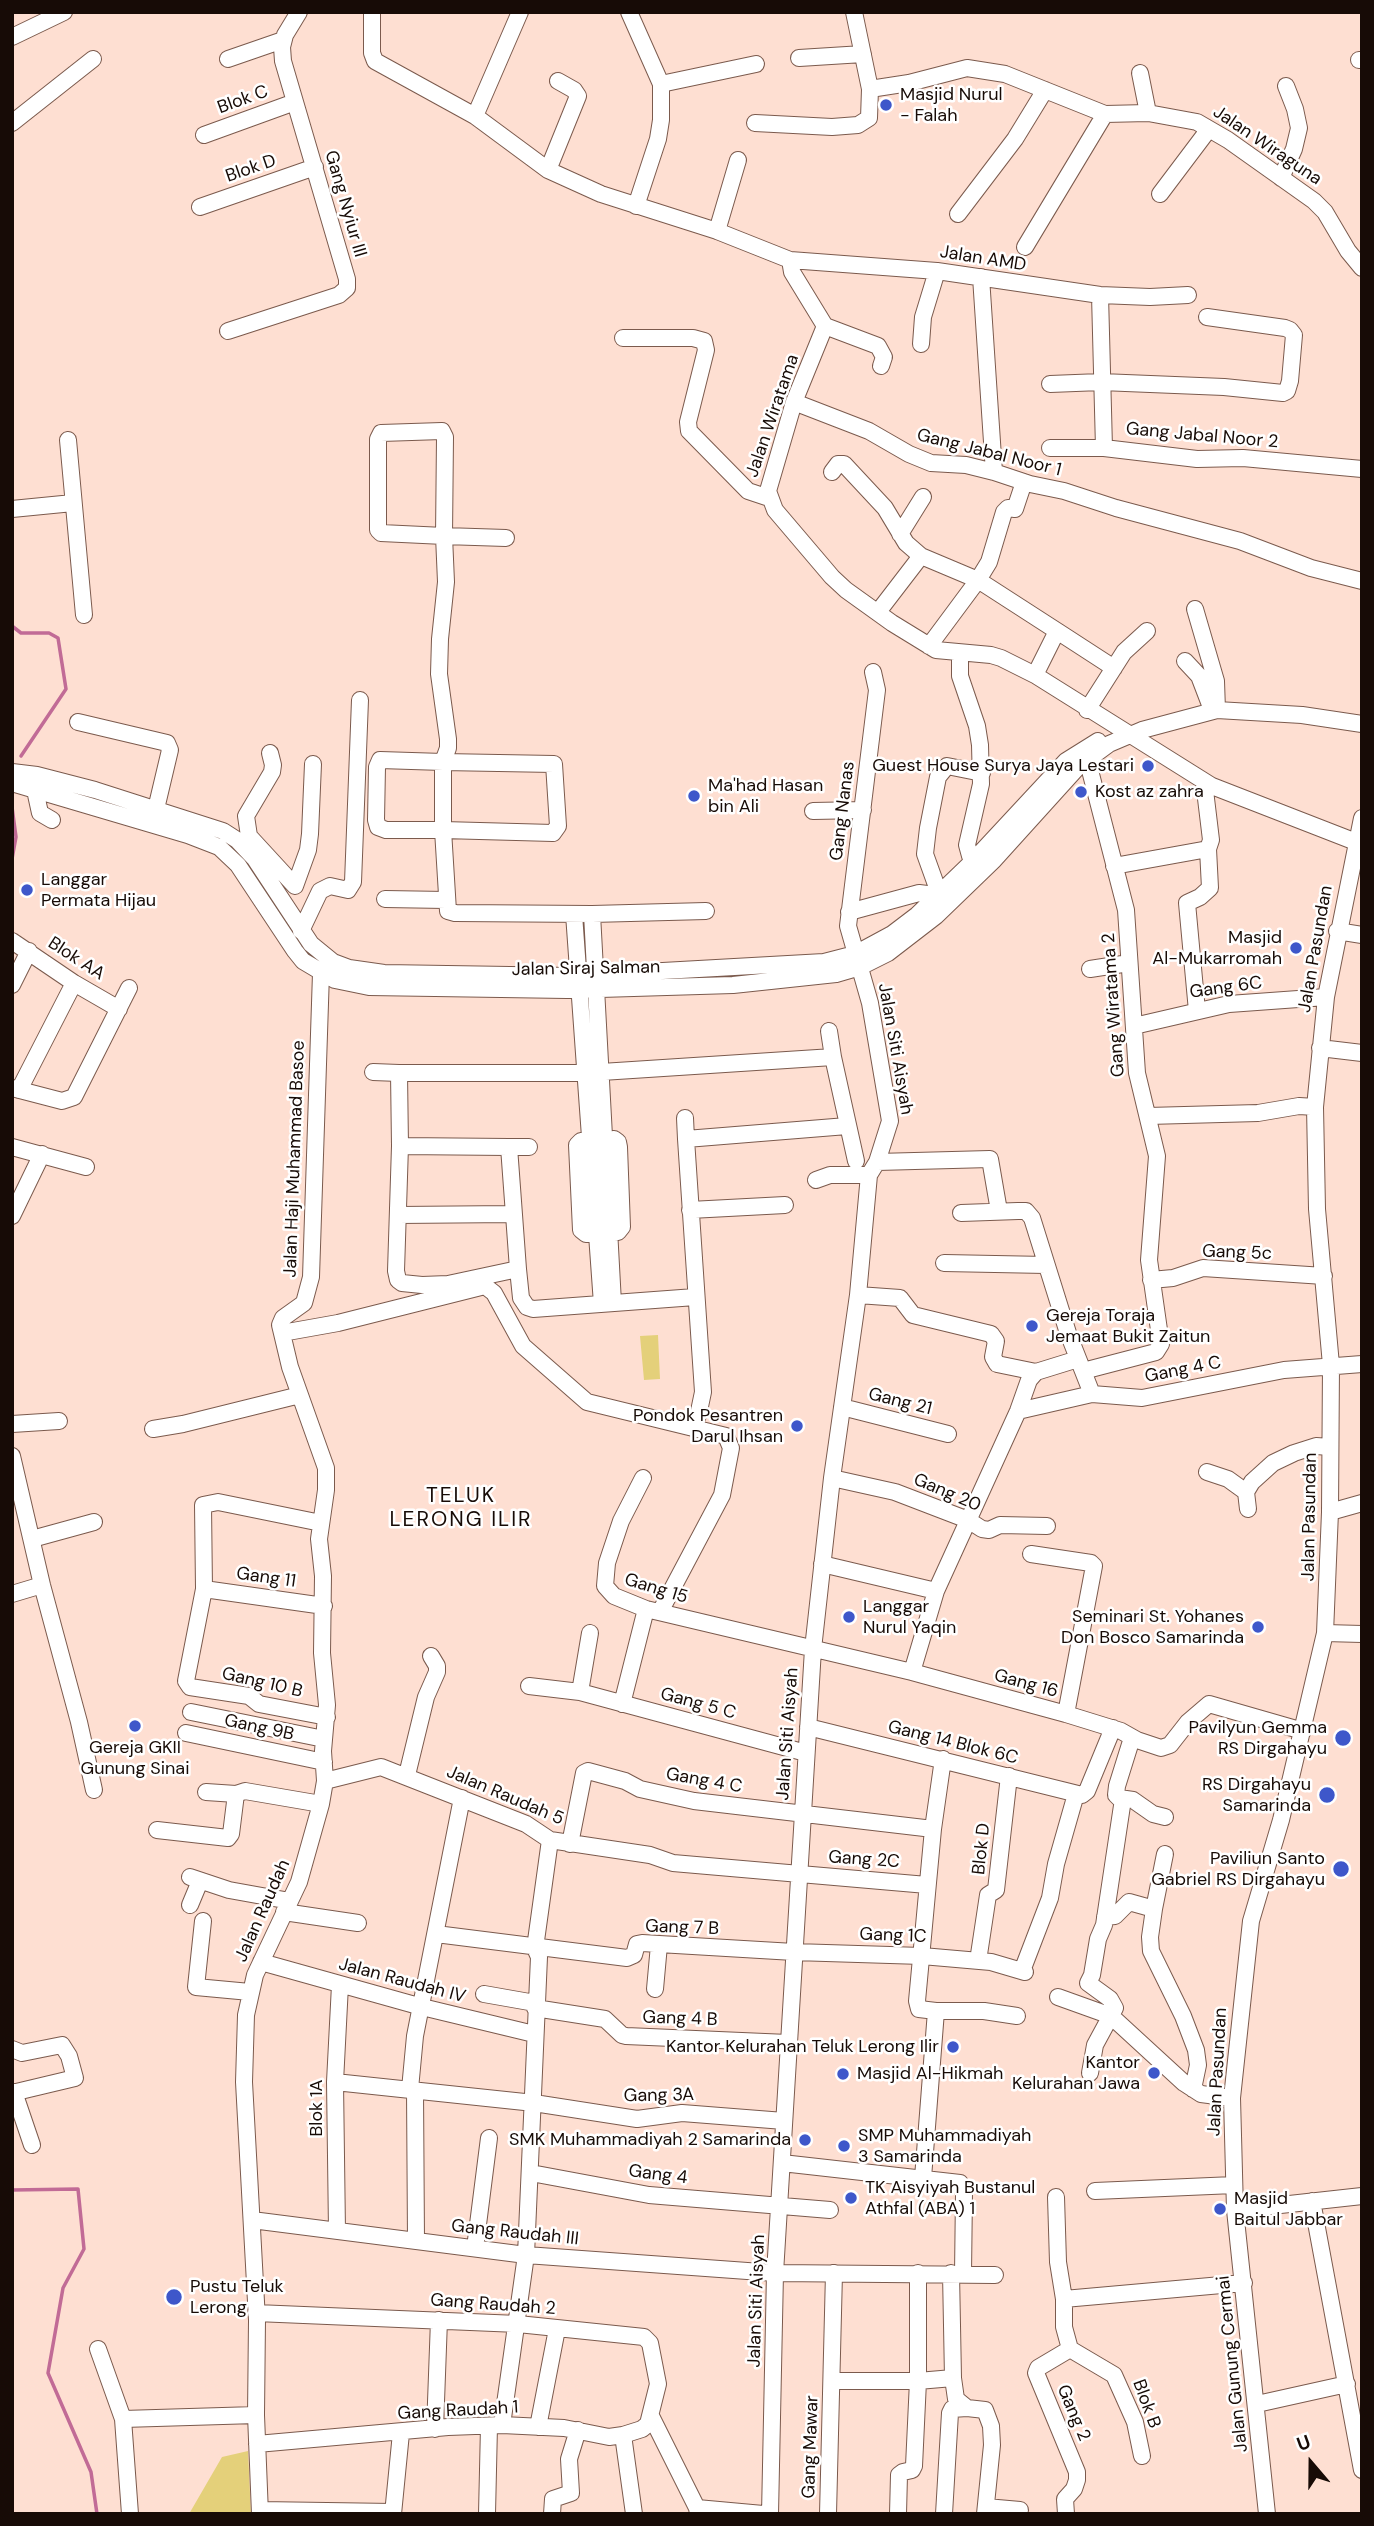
<!DOCTYPE html>
<style>
body{margin:0}
#map{position:relative;width:1374px;height:2526px;overflow:hidden;background:#fedfd2;font-family:"DM Sans",sans-serif}
canvas{display:block}
.frame{position:absolute;inset:0;border:14px solid #170b06;pointer-events:none}
.north{position:absolute;left:1276px;top:2428px;width:70px;height:70px;-webkit-text-stroke:5px #fff;paint-order:stroke;rotate:340deg;font-size:19px;font-weight:700;line-height:28px;text-align:center;color:#170b06}
.north::after{content:'';display:block;margin:auto;width:24px;height:32px;background:#170b06;clip-path:polygon(50% 0,100% 100%,50% 72%,0 100%)}
</style>
<div id="map">
<canvas width="1374" height="2526"></canvas>
<div class="frame"></div>
<div class="north">U</div>
</div>
<script>
const g = document.querySelector('canvas').getContext('2d');
g.lineJoin = 'round';
function paint(path, color) {
  g.fillStyle = color;
  g.fill(path, 'evenodd');
}
function shape(rows) {
  const path = new Path2D();
  for (const r of rows) {
    path.moveTo(r[0], r[1]);
    for (let i = 2; i < r.length; i += 2) path.lineTo(r[i], r[i + 1]);
  }
  return path;
}
function strokePath(path, color, width, dash) {
  g.strokeStyle = color;
  g.lineWidth = width;
  g.lineCap = dash ? 'butt' : 'round';
  g.setLineDash(dash || []);
  g.stroke(path);
}
function drawText(font, color, halo, rows, align = 'center') {
  g.font = font + ' "DM Sans",sans-serif';
  g.lineWidth = 5;
  g.setLineDash([]);
  g.textBaseline = 'middle';
  g.strokeStyle = halo;
  g.fillStyle = color;
  for (const [text, x, y, turn = 0] of rows) {
    g.save();
    g.translate(x, y);
    g.rotate((+turn || 0) * Math.PI / 180);
    g.textAlign = isNaN(turn) ? turn : align;
    if (halo) g.strokeText(text, 0, 0);
    g.fillText(text, 0, 0);
    g.restore();
  }
}
const green = shape([
 [658,1335,660,1379,644,1380,640,1336],
 [248,2451,251,2514,189,2514,222,2457]
]);
const stream = shape([
 [12,626,21,633,49,633,58,638,66,689,21,756],
 [12,807,16,837,12,859],
 [12,2190,78,2189,84,2249,63,2288,48,2373,91,2472,97,2514]
]);
const minor = shape([
 [372,12,372,53,375,61,475,116,548,170,601,194,717,231,790,260,937,271,1100,295,1150,297,1188,295],
 [629,12,661,84,661,120,658,139,636,206],
 [854,12,870,89,909,83,967,68,1005,74,1105,114,1148,113,1197,122,1228,140,1314,201,1325,212,1348,251,1362,268],
 [12,37,64,12],
 [799,58,863,54],
 [228,59,283,40],
 [1359,60,1362,60],
 [1140,73,1148,113],
 [661,84,756,64],
 [475,116,520,12],
 [12,123,93,59],
 [755,123,832,127,858,125,869,118,870,89],
 [204,135,295,102],
 [548,170,578,96,574,90,558,81],
 [1281,178,1294,149,1299,128,1295,109,1286,86],
 [1160,194,1209,129],
 [200,207,315,167],
 [958,214,1015,139,1045,90],
 [717,231,738,160],
 [1025,247,1105,114],
 [790,260,792,272,825,326,794,402,768,491,775,510,832,577,846,590,892,623,936,650,991,655,1001,658,1035,675,1212,786,1356,842],
 [981,277,994,472],
 [1100,295,1104,448,1197,459,1243,458,1362,469],
 [825,326,878,346,884,357,881,366],
 [228,331,339,295,347,288,347,279,283,61,282,47,285,35,299,12],
 [623,338,693,338,704,341,706,350,688,422,689,431,748,491,769,498],
 [921,344,923,317,937,271],
 [1050,384,1101,382,1224,387,1283,393,1287,391,1290,381,1294,335,1290,330,1285,328,1207,317],
 [794,402,869,431,909,454,931,463,966,465,994,472,1030,484,1064,491,1116,508,1240,541,1311,568,1362,581],
 [68,440,84,615],
 [1050,448,1104,448],
 [832,472,838,464,844,464,885,508,906,543,921,556,978,580,1057,631,1035,675],
 [12,509,73,503],
 [900,534,923,497],
 [506,538,444,536,445,437,442,431,381,433,378,439,378,530,381,533,444,536,446,582,440,639,439,674,448,739,448,748,443,762,443,830,386,830,378,827,376,820,377,767,380,760,443,762,554,764,558,826,553,833,443,830,448,911,455,913,592,914,706,911],
 [1195,609,1216,681,1217,710],
 [878,612,921,556],
 [1057,631,1114,668],
 [929,646,978,580,989,562,1004,512,1008,508,1015,509,1024,482],
 [960,653,960,676,977,726,980,745,981,784,967,845,970,856,978,865],
 [1185,661,1199,676,1212,710],
 [1087,710,1124,652,1147,631],
 [78,722,167,743,170,750,156,809],
 [12,772,37,775,95,790,223,831,237,840,255,859,311,944,333,962,349,968,384,973,573,976,824,962,855,954,892,934,917,915,973,861,1066,761,1098,741],
 [36,782,35,790,40,813,52,820],
 [12,783,188,835,219,847,238,865,295,951,303,961,335,980,369,987,567,990,733,985,836,974,860,967,888,953,936,916,994,860,1079,766,1109,744,1142,730,1217,710,1302,715,1362,724],
 [813,811,863,810],
 [249,836,246,816,272,772,273,765,270,753],
 [242,844,249,836,295,886,308,850,310,834,313,764],
 [1114,866,1208,849,1211,840,1204,782],
 [939,893,925,854,928,828,938,777,947,766,982,773],
 [385,899,446,900],
 [849,912,919,893,927,894,933,899],
 [574,914,602,1304],
 [592,914,613,1303],
 [301,931,320,891,330,886,348,890,353,882,360,700],
 [1337,931,1362,935],
 [12,941,74,983,119,1009],
 [1090,969,1129,963],
 [12,985,29,951],
 [1197,1011,1187,903,1200,897,1210,888,1208,849],
 [1134,1026,1229,1004,1326,997],
 [829,1031,833,1057],
 [1320,1048,1362,1053],
 [373,1072,399,1073],
 [12,1088,62,1101,74,1097,129,988],
 [19,1090,74,983],
 [1148,1116,1258,1113,1299,1106,1315,1107],
 [685,1118,686,1139],
 [614,1139,618,1142,619,1147,622,1227,618,1232,586,1234,581,1230,577,1145,581,1141,614,1139],
 [400,1146,509,1147,518,1269,521,1298,527,1307,533,1309,695,1297],
 [12,1147,86,1167],
 [509,1147,529,1147],
 [877,1162,990,1159,999,1211],
 [816,1180,830,1175,869,1175],
 [690,1210,785,1205],
 [961,1213,1018,1211,1026,1211,1032,1218,1068,1333,1092,1394,1142,1398,1284,1370,1362,1364],
 [398,1215,513,1214],
 [12,1216,42,1154],
 [944,1263,1046,1265],
 [518,1269,448,1284,422,1285,402,1283,398,1280,396,1271,400,1146,399,1073,586,1073,833,1057,856,1161],
 [1151,1280,1173,1278,1203,1268,1324,1276],
 [858,1295,900,1298,913,1315,991,1334,996,1341,993,1357,997,1364,1036,1372],
 [282,1333,338,1323,485,1286,494,1293,523,1346,587,1402,726,1436,731,1448,722,1495,660,1612],
 [1083,1371,1156,1352,1161,1344,1149,1260,1157,1156,1137,1073,1126,910,1085,751],
 [842,1407,948,1434],
 [1018,1411,1092,1394],
 [698,1416,703,1392,686,1139,847,1126],
 [12,1424,59,1421],
 [153,1429,183,1424,300,1395],
 [12,1456,42,1585,79,1722,94,1790],
 [1207,1472,1228,1479,1246,1492],
 [643,1478,621,1521,607,1563,605,1586,614,1596,646,1609,912,1672,1066,1714,1121,1731,1137,1740,1161,1748,1170,1745,1188,1722,1209,1704,1303,1731],
 [832,1478,895,1492,968,1520,982,1529,989,1530,1000,1525,1047,1526],
 [1248,1509,1246,1492,1252,1482,1273,1463,1294,1453,1316,1446,1330,1447],
 [1330,1512,1362,1503],
 [321,1523,218,1502,203,1505,204,1589,186,1681,190,1687,249,1696,259,1704,327,1717],
 [32,1539,94,1522],
 [1031,1554,1091,1563,1094,1566,1066,1714],
 [822,1564,936,1591],
 [204,1589,324,1606],
 [12,1594,42,1585],
 [1325,1633,1362,1634],
 [912,1672,936,1591,1018,1411,1029,1380,1036,1372,1078,1359],
 [529,1686,580,1692,806,1753],
 [580,1692,590,1633],
 [622,1704,646,1609],
 [191,1712,324,1739],
 [808,1727,1082,1795,1087,1791,1113,1728],
 [186,1733,324,1762],
 [1132,1738,1117,1786,1116,1795,1119,1798,1133,1800,1153,1814,1165,1817],
 [407,1775,426,1697,437,1672,437,1666,431,1656],
 [325,1781,381,1767,526,1824,550,1840,650,1855,673,1863,927,1885],
 [206,1792,236,1794,245,1791,321,1804],
 [157,1830,228,1838,231,1834,236,1794],
 [570,1844,584,1773,588,1771,625,1781,640,1789,694,1801,933,1829],
 [190,1877,229,1890,290,1901],
 [190,1905,200,1881],
 [1154,1909,1150,1937,1151,1951,1183,2016,1196,2050,1198,2065,1193,2089],
 [284,1912,358,1923],
 [1105,1917,1115,1916,1129,1902,1154,1909,1165,1854],
 [203,1921,196,1987,250,1992],
 [436,1934,627,1958,634,1955,637,1944,642,1943,794,1952,922,1956,991,1962,1025,1972],
 [978,1961,988,1895,996,1890,1009,1776],
 [261,1962,422,2007,534,2034],
 [1022,1971,1050,1898,1056,1864,1076,1794],
 [655,1989,659,1945],
 [484,1994,535,2003],
 [1058,1997,1111,2016,1184,2083,1201,2094,1232,2098],
 [535,2008,605,2019,622,2035,626,2036,788,2043],
 [936,2011,919,2009,917,2001,933,1829,943,1759],
 [12,2049,22,2053,62,2045,69,2056,75,2078,12,2093],
 [1090,2073,1095,2045,1115,2008,1110,1999,1088,1983,1092,1975,1098,1939,1104,1925,1123,1799],
 [335,2082,534,2103,637,2119,682,2113,784,2121],
 [410,2089,415,2036,462,1798],
 [415,2090,416,2241],
 [14,2092,32,2145],
 [782,2163,960,2183,964,2193,963,2274],
 [531,2173,649,2195,830,2210],
 [923,2178,936,2011,984,2011,1017,2016],
 [1095,2191,1234,2185],
 [1056,2197,1058,2262,1064,2299],
 [1312,2201,1362,2470],
 [1235,2210,1362,2196],
 [252,2220,526,2255,775,2273,995,2275],
 [337,2231,335,2082,340,1985],
 [475,2248,489,2138],
 [951,2273,953,2378,956,2399,967,2408,985,2410,991,2426,992,2445,985,2514],
 [256,2313,518,2324,644,2337,650,2343,658,2384,648,2424,642,2429,623,2435,609,2437,564,2428,502,2425,448,2427,257,2444],
 [98,2349,123,2419],
 [1070,2349,1114,2375,1135,2422,1142,2456],
 [833,2381,918,2381,953,2378],
 [1257,2404,1347,2384],
 [651,2416,697,2508,698,2514],
 [502,2425,526,2255,539,1957,535,1948,550,1840],
 [538,2427,557,2329],
 [435,2429,439,2320],
 [623,2435,634,2514],
 [986,2507,1020,2510],
 [697,2508,763,2514],
 [260,2510,393,2512],
 [130,2514,123,2419,256,2415],
 [260,2514,256,2415,257,2320,244,2082,246,2015,255,1975,299,1882,321,1804,325,1781,323,1751,327,1705,322,1653,323,1576,319,1539,326,1490,326,1468,290,1367,280,1325,283,1318,304,1303,311,1277,321,973],
 [393,2514,401,2433],
 [487,2514,489,2426],
 [552,2514,553,2499,571,2493,569,2459,578,2430],
 [770,2514,775,2273,813,1649,832,1478,858,1295,869,1175,877,1162,890,1121,870,1003,848,926,877,690,873,672],
 [828,2514,834,2273],
 [898,2514,899,2475,903,2472,912,2470,914,2466,918,2381,918,2273],
 [944,2514,950,2413,952,2409,967,2408],
 [1066,2514,1065,2499,1074,2489,1077,2480,1077,2472,1036,2373,1038,2368,1070,2349,1064,2327,1064,2299,1244,2283],
 [1267,2514,1235,2210,1232,2098,1251,1921,1281,1820,1325,1633,1330,1512,1331,1365,1317,1209,1315,1107,1326,997,1362,818]
]);
const markers = [
 [886,105,7,"#3e57ca"],
 [1148,766,7,"#3e57ca"],
 [1081,792,7,"#3e57ca"],
 [694,796,7,"#3e57ca"],
 [27,890,7,"#3e57ca"],
 [1296,948,7,"#3e57ca"],
 [1032,1326,7,"#3e57ca"],
 [797,1426,7,"#3e57ca"],
 [849,1617,7,"#3e57ca"],
 [1258,1627,7,"#3e57ca"],
 [135,1726,7,"#3e57ca"],
 [1343,1738,9,"#3e57ca"],
 [1327,1795,9,"#3e57ca"],
 [1341,1869,9,"#3e57ca"],
 [953,2047,7,"#3e57ca"],
 [1154,2073,7,"#3e57ca"],
 [843,2074,7,"#3e57ca"],
 [805,2140,7,"#3e57ca"],
 [844,2146,7,"#3e57ca"],
 [851,2198,7,"#3e57ca"],
 [1220,2209,7,"#3e57ca"],
 [174,2297,9,"#3e57ca"]
];
const poiNames = [
 ["Masjid Nurul",900,95],
 ["- Falah",900,116],
 ["Guest House Surya Jaya Lestari",1134,766,"right"],
 ["Ma'had Hasan",708,786],
 ["bin Ali",708,807],
 ["Kost az zahra",1095,792],
 ["Langgar",41,880],
 ["Permata Hijau",41,901],
 ["Masjid",1282,938,"right"],
 ["Al-Mukarromah",1282,959,"right"],
 ["Gereja Toraja",1046,1316],
 ["Jemaat Bukit Zaitun",1046,1337],
 ["Pondok Pesantren",783,1416,"right"],
 ["Darul Ihsan",783,1437,"right"],
 ["Langgar",863,1607],
 ["Nurul Yaqin",863,1628],
 ["Seminari St. Yohanes",1244,1617,"right"],
 ["Don Bosco Samarinda",1244,1638,"right"],
 ["Pavilyun Gemma",1327,1728,"right"],
 ["RS Dirgahayu",1327,1749,"right"],
 ["Gereja GKII",135,1748,"center"],
 ["Gunung Sinai",135,1769,"center"],
 ["RS Dirgahayu",1311,1785,"right"],
 ["Samarinda",1311,1806,"right"],
 ["Paviliun Santo",1325,1859,"right"],
 ["Gabriel RS Dirgahayu",1325,1880,"right"],
 ["Kantor Kelurahan Teluk Lerong Ilir",939,2047,"right"],
 ["Kantor",1140,2063,"right"],
 ["Kelurahan Jawa",1140,2084,"right"],
 ["Masjid Al-Hikmah",857,2074],
 ["SMP Muhammadiyah",858,2136],
 ["3 Samarinda",858,2157],
 ["SMK Muhammadiyah 2 Samarinda",791,2140,"right"],
 ["TK Aisyiyah Bustanul",865,2188],
 ["Athfal (ABA) 1",865,2209],
 ["Masjid",1234,2199],
 ["Baitul Jabbar",1234,2220],
 ["Pustu Teluk",190,2287],
 ["Lerong",190,2308]
];
const streetNames = [
 ["Blok C",243,100,-20],
 ["Jalan Wiraguna",1267,146,34],
 ["Blok D",251,169,-19],
 ["Gang Nyiur III",345,204,74],
 ["Jalan AMD",983,259,9],
 ["Jalan Wiratama",773,416,-71],
 ["Gang Jabal Noor 2",1202,436,5],
 ["Gang Jabal Noor 1",989,453,14],
 ["Gang Nanas",843,811,-83],
 ["Jalan Pasundan",1316,949,-80],
 ["Blok AA",76,959,33],
 ["Jalan Siraj Salman",586,969,-1],
 ["Gang 6C",1226,988,-8],
 ["Gang Wiratama 2",1114,1005,-94],
 ["Jalan Siti Aisyah",895,1049,80],
 ["Jalan Haji Muhammad Basoe",295,1159,-88],
 ["Gang 5c",1237,1253,2],
 ["Gang 4 C",1183,1370,-11],
 ["Gang 21",900,1402,14],
 ["Gang 20",947,1493,23],
 ["Jalan Pasundan",1310,1517,-89],
 ["Gang 11",266,1578,8],
 ["Gang 15",656,1589,17],
 ["Gang 10 B",262,1683,13],
 ["Gang 16",1026,1684,15],
 ["Gang 5 C",698,1704,15],
 ["Gang 9B",259,1728,12],
 ["Jalan Siti Aisyah",788,1734,-86],
 ["Gang 14 Blok 6C",953,1743,14],
 ["Gang 4 C",704,1781,10],
 ["Jalan Raudah 5",505,1796,23],
 ["Blok D",982,1849,-84],
 ["Gang 2C",864,1860,4],
 ["Jalan Raudah",263,1911,-66],
 ["Gang 7 B",682,1928,2],
 ["Gang 1C",893,1936,2],
 ["Jalan Raudah IV",402,1981,15],
 ["Gang 4 B",680,2019,2],
 ["Jalan Pasundan",1218,2072,-87],
 ["Gang 3A",659,2096,-1],
 ["Blok 1A",317,2108,-90],
 ["Gang 4",658,2175,7],
 ["Gang Raudah III",515,2233,6],
 ["Jalan Siti Aisyah",757,2301,-88],
 ["Gang Raudah 2",493,2305,4],
 ["Jalan Gunung Cermai",1233,2364,-96],
 ["Blok B",1146,2404,70],
 ["Gang Raudah 1",458,2411,-3],
 ["Gang 2",1073,2413,67],
 ["Gang Mawar",811,2447,-88]
];
const quarterNames = [
 ["TELUK",461,1496],
 ["LERONG ILIR",461,1520]
];
paint(green, '#e4d07a');
strokePath(stream, '#c16b96', 3.5);
strokePath(minor, '#7b5a4d', 18);
strokePath(minor, '#fff', 16);
for (const [x, y, r, color] of markers) {
  const dot = new Path2D();
  dot.arc(x, y, r, 0, 2 * Math.PI);
  g.fillStyle = color;
  g.fill(dot);
  strokePath(dot, '#fff', 2.5);
}
drawText('18px', '#170b06', '#fff', poiNames, 'left');
drawText('18px', '#170b06', '#fff', streetNames);
g.letterSpacing = '2px';
drawText('21px', '#170b06', '#fff', quarterNames);
g.letterSpacing = '0px';
</script>
